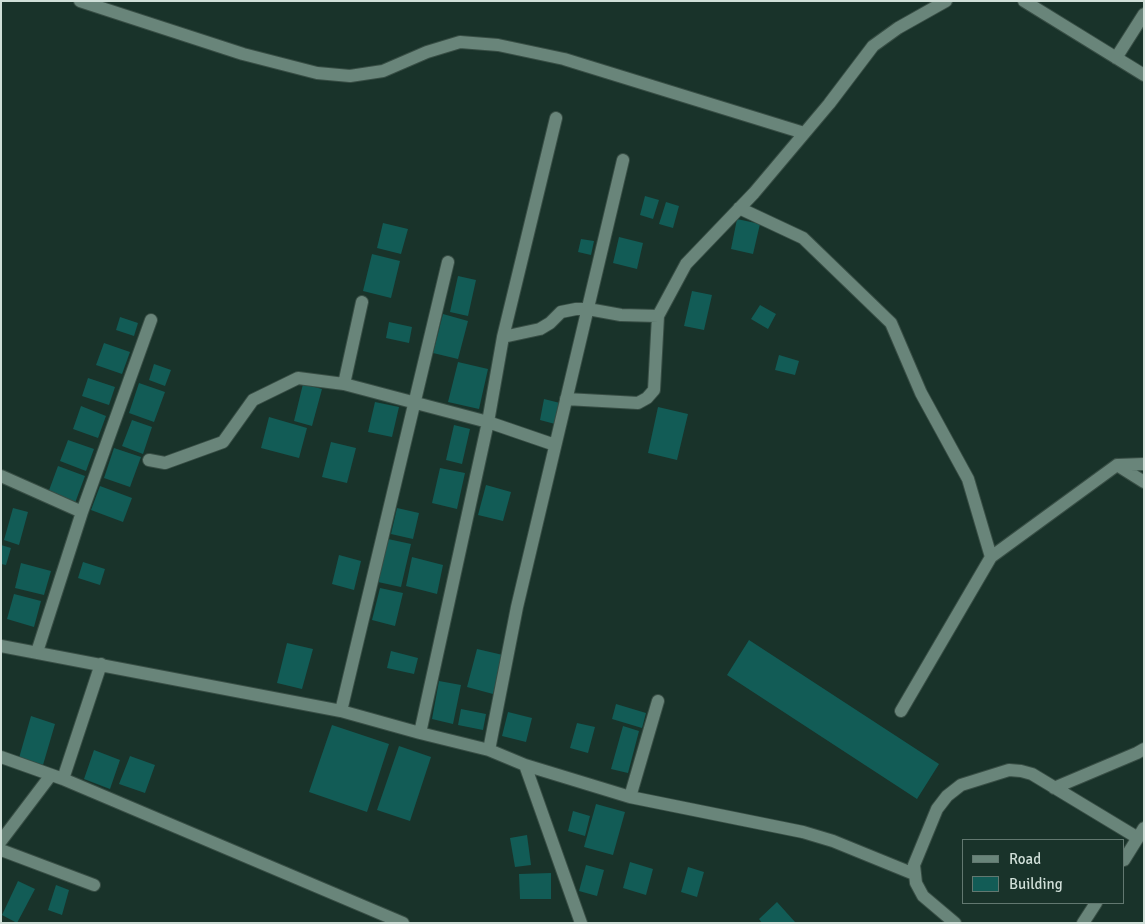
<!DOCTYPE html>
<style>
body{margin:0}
#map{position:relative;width:1145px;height:924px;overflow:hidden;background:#19332a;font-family:Signika,sans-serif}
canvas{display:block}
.frame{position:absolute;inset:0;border:2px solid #d0dfd8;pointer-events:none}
.legend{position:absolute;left:962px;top:839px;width:162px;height:65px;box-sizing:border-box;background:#19332a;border:1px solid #627870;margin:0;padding:6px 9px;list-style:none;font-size:15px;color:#d0dfd8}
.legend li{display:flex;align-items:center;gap:10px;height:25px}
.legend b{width:25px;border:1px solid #627870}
</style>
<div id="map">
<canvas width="1145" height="924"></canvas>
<div class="frame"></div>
<ul class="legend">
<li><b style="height:6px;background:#69857a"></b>Road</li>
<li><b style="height:14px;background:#125c56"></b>Building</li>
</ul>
</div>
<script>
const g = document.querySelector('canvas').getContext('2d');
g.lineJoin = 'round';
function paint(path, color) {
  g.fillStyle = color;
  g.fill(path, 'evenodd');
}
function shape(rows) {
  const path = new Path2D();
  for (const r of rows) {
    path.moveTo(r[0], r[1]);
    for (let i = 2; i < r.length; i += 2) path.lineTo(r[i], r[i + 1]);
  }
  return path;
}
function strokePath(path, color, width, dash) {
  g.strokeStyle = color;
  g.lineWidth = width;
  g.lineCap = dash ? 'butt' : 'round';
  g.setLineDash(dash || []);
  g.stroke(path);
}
const building = shape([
 [645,196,659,200,653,219,640,215],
 [666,202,679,206,673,228,659,224],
 [737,219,760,224,753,254,731,249],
 [383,223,408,229,401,254,377,248],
 [619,237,643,243,637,269,613,263],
 [581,239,594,241,591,255,578,252],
 [372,254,400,261,391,298,363,291],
 [458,276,476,280,468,316,450,312],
 [692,291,712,295,704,330,684,326],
 [760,305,776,314,768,329,751,319],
 [443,314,468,321,458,359,433,353],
 [120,317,138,323,134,336,116,330],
 [389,322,412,327,409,343,386,338],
 [104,343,130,352,122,374,96,365],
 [779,355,799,361,795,375,775,370],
 [458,362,488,369,479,409,448,402],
 [154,364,171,370,165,386,149,380],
 [88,378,115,387,109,405,82,396],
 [139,383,165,392,154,422,129,413],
 [303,384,322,389,312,426,294,421],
 [544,399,560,403,555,424,540,420],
 [375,402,399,407,392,437,368,432],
 [81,406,106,416,98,438,73,429],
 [658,407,688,414,677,460,648,453],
 [269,417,307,428,299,458,261,448],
 [132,420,152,427,143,454,122,446],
 [454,425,470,429,462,464,446,460],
 [68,440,94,449,86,471,60,461],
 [331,442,356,448,347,483,322,477],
 [114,448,141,457,130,487,104,478],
 [58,466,85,476,75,503,48,493],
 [440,468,465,473,457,509,432,503],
 [486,485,511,492,503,521,478,515],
 [100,486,132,498,123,522,91,510],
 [13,508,28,512,19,545,4,540],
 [397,508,419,513,413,539,391,534],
 [388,539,411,544,401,587,378,582],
 [1,545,11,548,6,565,1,564],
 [339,555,361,561,354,590,332,584],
 [412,557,443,565,437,594,406,586],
 [83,562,105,569,100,585,78,578],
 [21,563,51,571,44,595,15,588],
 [380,588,403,593,395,626,372,620],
 [14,594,41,601,34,627,7,619],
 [749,640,939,764,917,799,727,675],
 [287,643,313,649,302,689,277,683],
 [477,649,503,655,493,694,467,687],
 [391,651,418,658,414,674,387,668],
 [439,681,461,685,453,724,432,719],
 [616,704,646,713,642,728,612,719],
 [461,709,486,714,483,730,458,725],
 [508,712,532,718,526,742,502,736],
 [31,716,55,724,43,765,19,758],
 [577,723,595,727,588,753,570,748],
 [332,725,389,744,367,812,309,792],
 [623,726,639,731,628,773,611,769],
 [399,746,431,757,410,821,377,810],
 [94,750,120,760,110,789,84,779],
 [130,756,155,765,145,793,119,784],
 [596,804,625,812,613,855,584,847],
 [573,811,590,816,585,836,568,831],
 [527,835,531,865,515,867,510,838],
 [630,862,653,869,646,895,623,888],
 [586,865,604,870,597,896,579,891],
 [688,867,704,872,697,897,681,892],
 [551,873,551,899,520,899,519,874],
 [18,881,35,889,17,923,2,915],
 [56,885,69,890,62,915,48,910],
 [777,902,795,922,794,923,762,923,759,919]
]);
const minor = shape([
 [80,1,243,54,317,73,350,76,383,71,427,52,460,42,498,45,564,59,804,133],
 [1024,1,1144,75],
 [1116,58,1144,14],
 [739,208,803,238,891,323,921,393,968,479,991,557],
 [362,302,344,384,488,422,555,445],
 [503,337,540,329,550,323,561,312,576,309,588,309,621,315,658,316,686,264,754,193,829,104,873,46,898,28,946,1],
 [566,399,638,403,647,398,654,390,658,316],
 [149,460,165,463,223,442,253,400,298,378,344,384],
 [1117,465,1144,464],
 [1,476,82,512],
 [1,646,341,711,420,733,489,750,525,765,581,923],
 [37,652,82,512,151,320],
 [341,711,448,262],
 [901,711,991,557,1117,465,1144,482],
 [420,733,488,422,503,337,556,118],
 [489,750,517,607,623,160],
 [1,757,63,779,403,923],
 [525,765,630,797,658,701],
 [63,779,101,664],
 [1054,788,1137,753,1144,749],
 [630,797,803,832,833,841,914,874],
 [1,841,51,775],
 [1,850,94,885],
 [1124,860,1144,828],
 [955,923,923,896,916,883,914,865,937,809,947,796,961,785,1009,770,1021,771,1032,774,1138,838],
 [1083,923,1096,903]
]);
paint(building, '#125c56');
strokePath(minor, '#384e45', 14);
strokePath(minor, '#69857a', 12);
</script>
